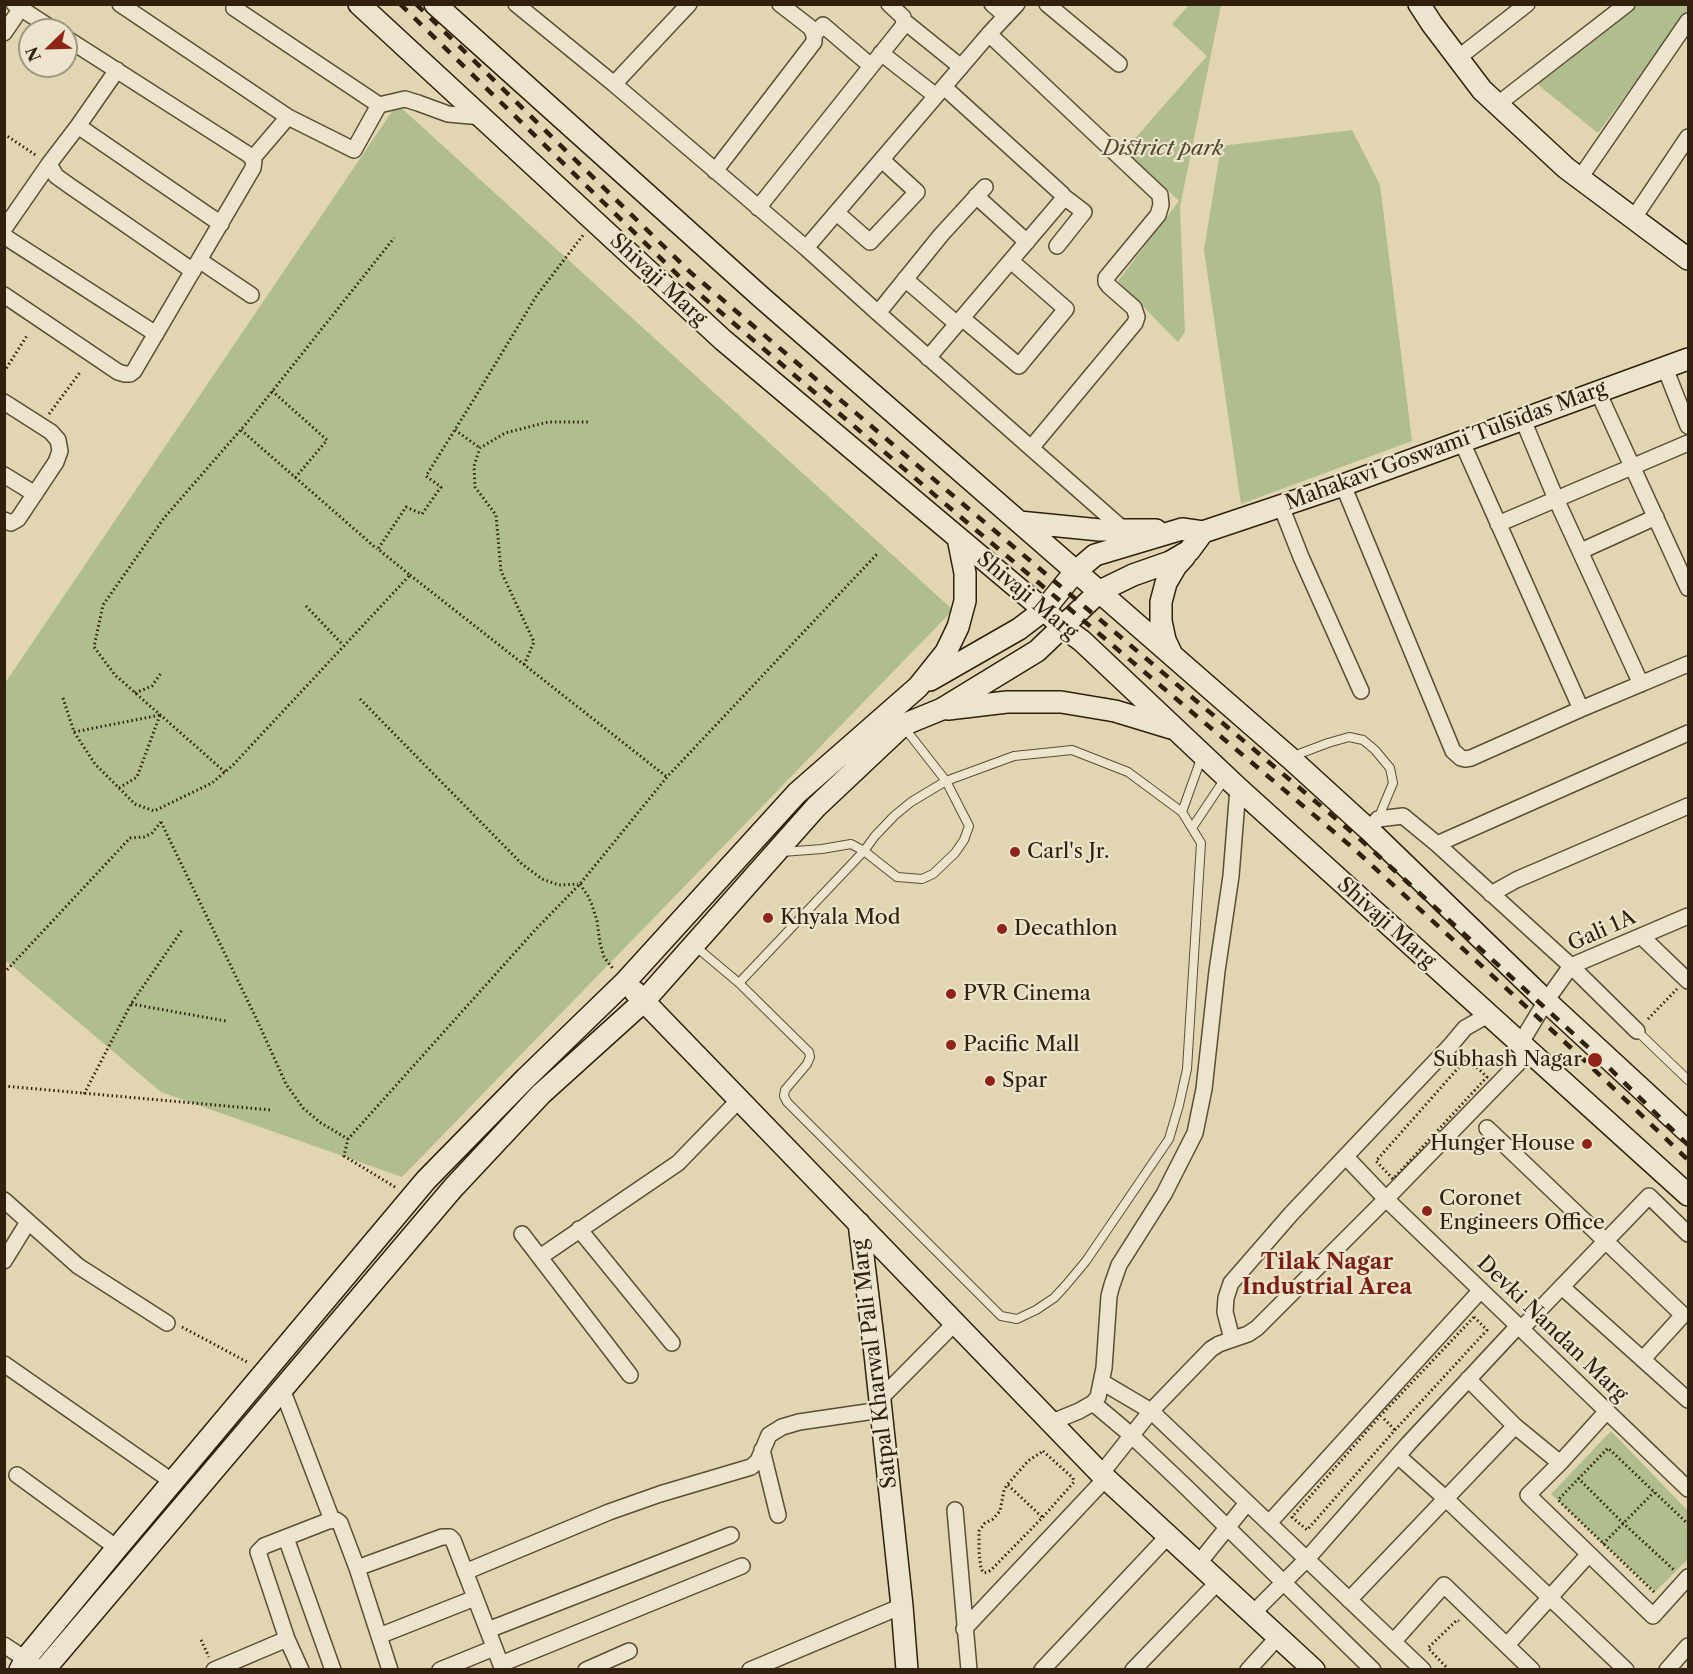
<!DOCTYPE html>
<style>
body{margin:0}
#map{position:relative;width:1693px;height:1674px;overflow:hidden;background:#e2d5b2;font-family:"Libre Caslon Text",serif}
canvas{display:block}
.frame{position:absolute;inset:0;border:6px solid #30200d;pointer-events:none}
.north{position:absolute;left:18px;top:18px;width:60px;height:60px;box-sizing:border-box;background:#ece4cd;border:2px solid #a19680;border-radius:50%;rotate:247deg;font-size:16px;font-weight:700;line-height:24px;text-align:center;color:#30200d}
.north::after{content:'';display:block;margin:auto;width:21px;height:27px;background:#8f2418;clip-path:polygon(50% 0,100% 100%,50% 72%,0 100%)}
</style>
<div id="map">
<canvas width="1693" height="1674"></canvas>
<div class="frame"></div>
<div class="north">N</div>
</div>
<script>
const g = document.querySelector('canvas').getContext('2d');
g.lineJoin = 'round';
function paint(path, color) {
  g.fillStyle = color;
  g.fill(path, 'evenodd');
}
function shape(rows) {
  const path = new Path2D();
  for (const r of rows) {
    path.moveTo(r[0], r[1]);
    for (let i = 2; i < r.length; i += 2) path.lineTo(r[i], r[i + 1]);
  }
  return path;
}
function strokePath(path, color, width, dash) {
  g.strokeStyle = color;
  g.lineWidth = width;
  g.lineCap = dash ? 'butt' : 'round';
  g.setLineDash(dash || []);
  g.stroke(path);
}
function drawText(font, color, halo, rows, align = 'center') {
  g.font = font + ' "Libre Caslon Text",serif';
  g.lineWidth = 4.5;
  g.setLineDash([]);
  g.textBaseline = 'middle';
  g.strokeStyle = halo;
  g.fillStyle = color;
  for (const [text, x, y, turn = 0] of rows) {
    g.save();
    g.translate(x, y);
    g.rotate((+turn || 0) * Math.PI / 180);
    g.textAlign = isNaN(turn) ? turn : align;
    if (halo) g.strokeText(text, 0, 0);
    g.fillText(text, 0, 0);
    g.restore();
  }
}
const green = shape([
 [1189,5,1221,5,1180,207,1185,332,1178,342,1118,281,1179,201,1125,150,1207,56,1172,24],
 [1628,5,1688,5,1688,10,1598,133,1532,80],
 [397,104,953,610,402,1177,161,1092,5,960,5,683],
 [1352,130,1380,185,1412,441,1241,504,1204,250,1221,146],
 [1611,1431,1688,1511,1688,1559,1655,1592,1551,1494]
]);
const path = shape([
 [4,134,37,156],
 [4,372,28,334],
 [272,391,327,440,295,478],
 [49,414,81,371],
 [241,430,377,549],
 [455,430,480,448],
 [410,575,667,777],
 [306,606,343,645],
 [524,665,534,642,501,571,496,515,475,487,474,466,480,448,505,433,548,422,588,422],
 [135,693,152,686,161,673],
 [63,698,74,732,95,764,135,804,154,811,212,783,233,765,410,575,378,549,406,507,422,514,441,487,426,476,471,404,537,295,584,234],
 [360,699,522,864,542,879,559,885,578,884],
 [74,732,160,715],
 [225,772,115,675,94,647,103,605,164,518,251,418,394,238],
 [119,788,137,777,160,715],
 [161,822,257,1020,286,1084,303,1108,321,1123,348,1139],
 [580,884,588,896,592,905,597,921,600,943,604,957,614,970],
 [4,973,130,838,144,837,152,833,161,822],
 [131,1004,226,1021],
 [1648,1019,1677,989],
 [1467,1058,1487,1077,1393,1179,1376,1161,1467,1058],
 [4,1086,271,1110],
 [84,1094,131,1004,182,930],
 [395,1187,344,1156,348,1139,536,929,580,884,667,777,878,553],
 [1474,1317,1487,1330,1395,1430,1307,1530,1292,1517,1380,1416,1474,1317],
 [182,1327,249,1363],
 [1384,1419,1396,1431],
 [1043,1451,1073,1478,1074,1482,1043,1517,991,1570,988,1572,984,1573,981,1569,979,1552,979,1531,985,1523,993,1519,1000,1511,1004,1490,1007,1485,1028,1461,1043,1451],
 [1578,1478,1623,1523,1674,1570],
 [1008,1485,1042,1517],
 [1603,1544,1654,1492],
 [1654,1592,1558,1500,1608,1448,1688,1524],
 [201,1640,209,1657],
 [1449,1670,1428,1648,1457,1620,1459,1621]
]);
const lane = shape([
 [1291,757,1328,743,1349,737,1363,740,1375,750,1390,768,1393,783,1378,819],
 [1182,812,1202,756],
 [1192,828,1226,777],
 [782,852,822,849,851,844,864,851,897,877,922,879,933,874,955,853,964,840,969,826,946,781,903,726],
 [695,946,739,983,809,1052,810,1057,807,1064,785,1090,784,1096,787,1102,1001,1316,1017,1319,1036,1310,1054,1298,1066,1285,1086,1261,1169,1139,1179,1105,1187,1069,1201,843,1182,812,1128,772,1072,750,1014,756,946,781,911,802,894,816,875,836,864,851,739,983],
 [1637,1031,1688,1080]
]);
const street = shape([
 [14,4,54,30],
 [120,4,288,117],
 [235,4,234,8,379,105,354,150,288,117,253,158],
 [516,4,614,84,806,248],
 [992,4,1006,16],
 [1047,4,1119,64],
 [904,21,961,67],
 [4,33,24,4],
 [989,34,1160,195,1161,205,1158,215,1106,278,1106,282,1109,286,1134,308,1137,317,1135,323,1031,448],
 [814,35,823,25,871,66],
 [881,53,936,96],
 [1458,58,1527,4],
 [614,84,689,4],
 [1498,104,1627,4],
 [379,105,405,99,418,103,448,114,482,117],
 [78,126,221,224],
 [49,164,56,176,70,186,193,271],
 [715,171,814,42,814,35,811,28,780,4],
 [1580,178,1688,21],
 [985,187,941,235,878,313,806,248,989,34,1017,4],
 [976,196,1027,242],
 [758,208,904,25,903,17,889,4],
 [837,213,870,242,917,192,882,160],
 [1633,219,1688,137],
 [4,229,49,164,78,126,117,70],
 [4,236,156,334],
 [1057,246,1084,212,1063,196],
 [199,260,251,295],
 [905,279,957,324],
 [4,295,118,372,125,374,130,374,134,371,253,168,254,161,249,155,66,38],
 [878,313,1124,530],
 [962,318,1019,366,1066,309,1011,261],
 [928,358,1064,198,1062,194,944,87],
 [1665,368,1688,426],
 [1598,392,1688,588],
 [4,402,51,432,58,440,60,451,56,462,18,519,11,523,4,520],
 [1523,420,1556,499,1641,684],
 [1462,442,1581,709],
 [4,475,35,494],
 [1343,485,1453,751,1461,758,1465,759,1471,758,1581,709,1688,664],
 [1281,506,1301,557,1361,691],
 [1498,524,1688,443],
 [1581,551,1656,517],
 [1369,830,1378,819,1403,816,1437,844,1571,966,1637,1031],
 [1437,844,1688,733],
 [1491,894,1516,880,1688,806],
 [1641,936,1688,981],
 [1520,1044,1546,1001,1571,966,1688,916],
 [1487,1128,1683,1315,1643,1359],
 [1346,1157,1386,1199,1688,1489],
 [4,1200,78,1266,167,1323],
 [579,1229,672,1343],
 [522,1234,630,1375],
 [540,1257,678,1163,739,1100],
 [4,1261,28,1222],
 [1562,1287,1688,1400],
 [1521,1329,1649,1196,1688,1234],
 [1232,1339,1225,1312,1226,1298,1231,1283,1291,1214,1450,1046,1465,1028,1488,1015],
 [4,1364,173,1482],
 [1468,1379,1515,1426,1560,1463],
 [1102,1382,1151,1411,1423,1670],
 [282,1389,332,1520],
 [879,1400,955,1323],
 [1093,1403,1131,1435,1186,1487,1373,1670],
 [1607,1411,1560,1463,1528,1495,1653,1616,1688,1577],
 [1052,1422,1079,1411,1093,1403,1098,1397,1104,1368,1109,1296,1112,1285,1119,1265,1164,1194,1195,1133,1204,1089,1217,971,1231,876,1238,788],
 [762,1450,778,1515],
 [1398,1456,1445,1498,1626,1670],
 [1101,1474,1151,1411,1211,1349,1219,1344,1248,1334,1257,1328,1386,1199,1529,1052],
 [17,1475,117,1548],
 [955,1510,969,1670],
 [1269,1523,1481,1290],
 [286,1538,333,1670],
 [1198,1564,1247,1503],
 [357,1568,442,1537,450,1537,453,1540,503,1670],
 [465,1572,609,1512,660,1494,751,1467,758,1461,769,1435,782,1427,799,1422,881,1410],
 [1349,1600,1515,1426],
 [1252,1614,1306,1560,1409,1443,1518,1326],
 [964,1629,1106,1478],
 [488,1630,731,1535],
 [379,1636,475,1598],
 [1394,1641,1444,1585,1532,1670],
 [4,1645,42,1670],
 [1507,1645,1589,1554],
 [501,1664,742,1566],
 [214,1670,287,1639],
 [301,1670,287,1639,258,1552,264,1546,328,1521,336,1520,340,1523,357,1568,390,1670],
 [440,1670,494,1648],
 [586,1670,629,1651],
 [750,1670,902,1606],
 [1042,1670,1168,1536],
 [1133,1670,1218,1582],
 [1248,1670,1278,1637],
 [1667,1670,1688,1646]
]);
const secondary = shape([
 [359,4,723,340,1044,610,1063,627,1082,641,1238,788,1688,1195],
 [435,4,761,297,1290,758,1369,830,1546,1001,1688,1132],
 [1419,4,1432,24,1482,90,1566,168,1688,259],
 [1019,522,1100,530,1156,530],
 [1172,655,1165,640,1161,621,1161,602,1166,583,1176,566,1185,556],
 [930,680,1019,629,1044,610,1075,572,1095,555,1182,529,1203,532,1343,485,1688,359],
 [948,709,1007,702,1061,702,1115,711,1171,728],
 [635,992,1101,1474,1314,1670],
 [859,1223,875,1354,902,1606,907,1670],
 [20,1670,26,1658,117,1548,426,1180,526,1078,625,982,797,793,918,687,946,652,958,627,965,601,965,573,958,538],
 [44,1670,453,1188,541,1094,644,1001,816,807,903,725,942,709,1037,651,1100,591,1133,575,1170,562,1189,551,1203,532]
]);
const rail = shape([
 [400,4,683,280,950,508,1353,848,1581,1057,1688,1160],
 [416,4,690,272,957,499,1360,839,1589,1048,1688,1145]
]);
const markers = [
 [1015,852,6,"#8f2418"],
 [768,918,6,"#8f2418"],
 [1002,929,6,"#8f2418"],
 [951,994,6,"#8f2418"],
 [951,1045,6,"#8f2418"],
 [1595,1060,8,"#8f2418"],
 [990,1081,6,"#8f2418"],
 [1587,1144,6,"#8f2418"],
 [1427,1211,6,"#8f2418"]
];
const parkNames = [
 ["District park",1163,149]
];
const streetNames = [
 ["Shivaji Marg",658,280,43],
 ["Mahakavi Goswami Tulsidas Marg",1446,446,-20],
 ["Shivaji Marg",1027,596,40],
 ["Shivaji Marg",1386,923,42],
 ["Gali 1A",1602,931,-24],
 ["Devki Nandan Marg",1552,1329,44],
 ["Satpal Kharwal Pali Marg",875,1364,-97]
];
const poiNames = [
 ["Carl's Jr.",1027,852],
 ["Khyala Mod",780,918],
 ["Decathlon",1014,929],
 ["PVR Cinema",963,994],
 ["Pacific Mall",963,1045],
 ["Subhash Nagar",1582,1060,"right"],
 ["Spar",1002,1081],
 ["Hunger House",1575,1144,"right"],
 ["Coronet",1439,1199],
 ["Engineers Office",1439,1223]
];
const neighbourhoodNames = [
 ["Tilak Nagar",1327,1263],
 ["Industrial Area",1327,1288]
];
paint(green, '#b0be8e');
strokePath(lane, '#5c4d36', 10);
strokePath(street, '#5c4d36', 18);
strokePath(secondary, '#30200d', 24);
strokePath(path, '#30200d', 3, [1.5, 3]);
strokePath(lane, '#ece4cd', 8);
strokePath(street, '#ece4cd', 15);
strokePath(secondary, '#ece4cd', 21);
strokePath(rail, '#30200d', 4.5, [10, 10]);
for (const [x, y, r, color] of markers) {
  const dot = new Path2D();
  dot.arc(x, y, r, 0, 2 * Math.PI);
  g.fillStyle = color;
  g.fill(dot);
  strokePath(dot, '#ece4cd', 2);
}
drawText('italic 21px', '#50482d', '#ece4cd', parkNames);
drawText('21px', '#30200d', '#ece4cd', streetNames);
drawText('21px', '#30200d', '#ece4cd', poiNames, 'left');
drawText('bold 22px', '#7a1f14', '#ece4cd', neighbourhoodNames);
</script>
